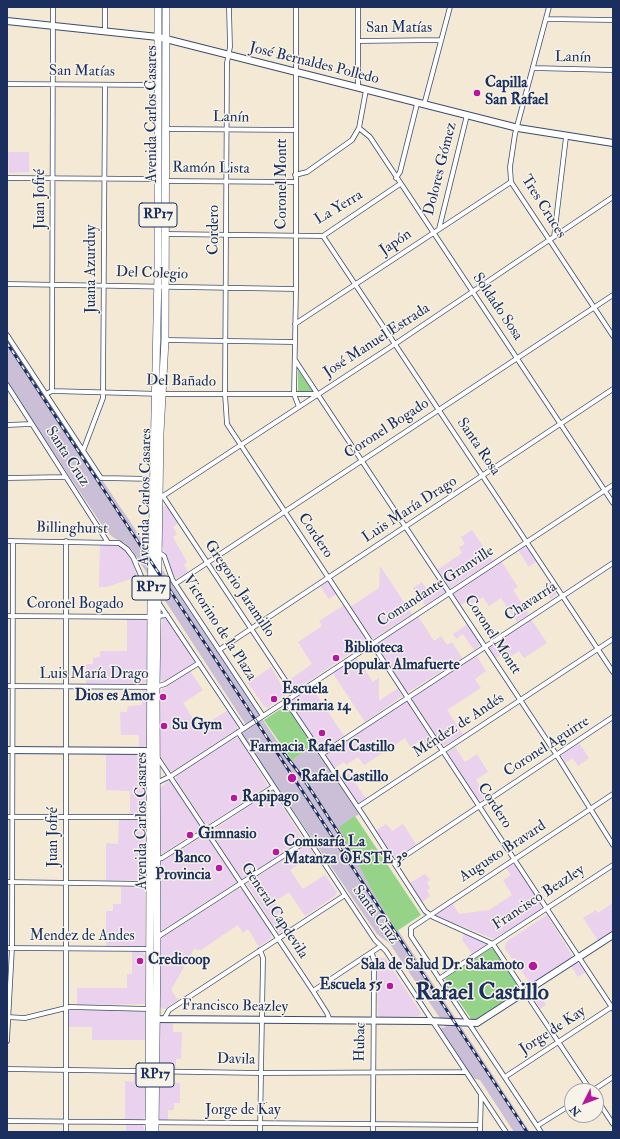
<!DOCTYPE html>
<meta charset="utf-8">
<style>
body{margin:0}
#map{position:relative;width:620px;height:1139px;overflow:hidden;background:#f3e9d4;font-family:"IM FELL Double Pica",serif}
canvas{display:block}
.frame{position:absolute;inset:0;border:8px solid #1b2f5e;pointer-events:none}
.north{position:absolute;left:564px;top:1083px;width:40px;height:40px;box-sizing:border-box;background:#f7f3e8;border:1px solid #9fa5b1;border-radius:50%;rotate:228deg;font-size:11px;font-weight:700;line-height:16px;text-align:center;color:#1b2f5e}
.north::after{content:'';display:block;margin:auto;width:14px;height:18px;background:#b5179e;clip-path:polygon(50% 0,100% 100%,50% 72%,0 100%)}
</style>
<div id="map">
<canvas width="620" height="1139"></canvas>
<div class="frame"></div>
<div class="north">N</div>
</div>
<script>
const g = document.querySelector('canvas').getContext('2d');
g.lineJoin = 'round';
function paint(path, color) {
  g.fillStyle = color;
  g.fill(path, 'evenodd');
}
function shape(rows) {
  const path = new Path2D();
  for (const r of rows) {
    path.moveTo(r[0], r[1]);
    for (let i = 2; i < r.length; i += 2) path.lineTo(r[i], r[i + 1]);
  }
  return path;
}
function strokePath(path, color, width, dash) {
  g.strokeStyle = color;
  g.lineWidth = width;
  g.lineCap = dash ? 'butt' : 'round';
  g.setLineDash(dash || []);
  g.stroke(path);
}
function drawText(font, color, halo, rows, align = 'center') {
  g.font = font + ' "IM FELL Double Pica",serif';
  g.lineWidth = 3;
  g.setLineDash([]);
  g.textBaseline = 'middle';
  g.strokeStyle = halo;
  g.fillStyle = color;
  for (const [text, x, y, turn = 0] of rows) {
    g.save();
    g.translate(x, y);
    g.rotate((+turn || 0) * Math.PI / 180);
    g.textAlign = isNaN(turn) ? turn : align;
    if (halo) g.strokeText(text, 0, 0);
    g.fillText(text, 0, 0);
    g.restore();
  }
}
const built = shape([
 [8,152,29,152,29,172,9,173],
 [164,506,167,506,178,523,173,527,177,534,173,537,187,562,184,565,188,572,176,579,172,574,162,545,162,509],
 [472,530,493,561,450,588,437,570,462,553,459,547,465,544,461,537],
 [100,544,121,546,132,559,137,577,106,587,99,587],
 [523,546,528,547,537,561,529,567,518,550],
 [501,561,518,587,513,590,529,614,517,622,501,598,489,606,483,597,472,604,469,600,461,605,454,595,454,592],
 [380,566,412,614,373,639,350,607,379,588],
 [326,582,330,583,337,594,329,599,320,586],
 [422,582,430,594,442,586,445,592,425,605,413,588],
 [551,582,557,593,551,600,543,587],
 [344,605,367,642,297,689,294,689,288,681,312,664,298,642,322,626,319,621],
 [418,616,434,641,441,636,447,645,452,642,462,658,407,693,377,646,378,642],
 [162,618,168,620,195,663,164,682,159,679],
 [127,619,146,619,149,622,147,680,144,684,86,684,86,664,93,664,93,658,100,657,100,651,127,651],
 [531,619,547,643,524,658,519,651,507,659,504,653,496,658,490,650,490,646],
 [468,624,479,642,479,646,474,650,463,634,456,639,453,634],
 [476,655,486,671,475,679,481,688,447,710,463,734,446,745,442,745,413,702,412,697],
 [356,657,373,682,379,677,379,701,398,688,402,696,365,722,332,672],
 [271,667,286,693,286,695,267,708,264,706,248,683],
 [190,671,203,690,183,703,199,728,228,710,237,725,237,729,175,771,171,772,159,754,160,691],
 [311,686,344,736,323,750,319,748,291,703,292,698],
 [142,689,148,692,147,745,139,748,139,735,121,735,120,712,127,712,128,706,142,705],
 [405,702,409,703,433,742,427,746,422,739,410,747,405,738,394,746,392,743,387,745,389,749,364,765,358,757,346,765,344,762,333,769,326,758,327,753],
 [235,737,240,739,268,786,209,824,205,823,176,780,176,776],
 [579,743,589,758,578,766,573,758,565,763,562,755],
 [455,747,465,762,477,754,488,772,476,780,487,797,482,800,477,799,448,754,448,752],
 [106,753,147,755,145,814,130,814,130,791,106,790],
 [349,773,366,799,360,803,357,803,340,779],
 [170,780,202,828,162,854,159,851,160,788],
 [271,791,274,793,303,839,246,878,242,879,212,835,212,831],
 [119,819,145,819,147,822,145,880,106,881,106,843,118,844],
 [386,824,392,831,403,824,416,844,398,857,393,857,375,831],
 [204,835,208,836,238,882,161,931,159,931,160,863],
 [304,845,309,846,314,854,290,870,300,885,303,889,325,875,337,892,336,895,305,916,289,892,274,902,290,927,282,932,278,933,247,884],
 [512,864,517,866,542,905,541,910,494,939,434,915,452,903,459,914,489,910,512,895,503,880,511,875,506,868],
 [425,874,430,880,427,883,430,888,427,890,430,896,422,902,410,883],
 [121,887,145,888,145,946,106,947,106,911,113,911,113,904,121,904],
 [238,889,244,890,271,933,271,938,259,947,248,929,243,933,238,925,201,950,194,949,171,990,178,1000,164,1009,159,1008,159,939],
 [613,903,613,932,599,942,583,918,596,910,598,913],
 [547,915,573,957,531,984,505,949,506,942],
 [464,933,485,942,486,945,473,955,462,940],
 [132,951,142,951,145,955,145,1004,77,1005,77,988,127,988,127,974,132,974],
 [377,958,385,958,421,1013,419,1016,380,1017,378,1015],
 [576,963,582,965,586,972,578,977,571,966],
 [536,989,546,1005,540,1009,532,996,532,993],
 [140,1009,145,1013,145,1040,92,1040,92,1027,68,1027,68,1012,71,1010],
 [163,1022,173,1022,173,1032,182,1032,181,1059,176,1059,176,1069,163,1068,158,1064,159,1024],
 [134,1073,144,1074,146,1076,146,1116,141,1120,125,1120,125,1081,134,1082],
 [161,1074,166,1074,167,1082,180,1083,180,1103,174,1103,174,1110,168,1110,168,1120,161,1120,158,1118,159,1076],
 [126,1125,143,1125,145,1132,126,1132]
]);
const industrial = shape([
 [7,338,277,741,292,760,314,745,359,814,340,827,371,889,530,1132,514,1132,480,1080,471,1078,439,1028,446,1027,390,944,377,934,241,734,248,728,132,550,125,543,114,538,106,531,7,383]
]);
const green = shape([
 [298,370,313,392,298,392],
 [287,705,314,745,292,760,264,720],
 [355,816,421,915,397,931,371,889,339,827],
 [494,948,522,992,479,1020,472,1020,445,981,446,978,490,949]
]);
const street = shape([
 [229,7,230,47,227,63,225,394,227,424,613,1009],
 [296,7,296,289,294,394,299,407],
 [358,7,358,88],
 [549,7,515,134,510,167,511,182,613,336],
 [546,19,613,20],
 [105,31,105,7],
 [358,41,441,40],
 [533,68,613,70],
 [7,84,158,85],
 [424,105,450,7],
 [359,128,370,137,613,503],
 [166,129,296,130],
 [295,175,307,172,352,140,359,128,366,90],
 [7,178,159,179],
 [396,178,400,172,417,104],
 [165,181,295,182],
 [439,229,467,115],
 [166,234,323,236,400,184],
 [323,236,613,672],
 [554,237,566,137],
 [7,284,296,289],
 [295,324,511,182],
 [7,335,101,478,155,479],
 [165,340,294,342],
 [295,360,556,754,613,845],
 [7,385,107,541],
 [52,391,53,7],
 [46,394,52,391,162,394,317,394],
 [7,425,31,424],
 [83,451,103,398,105,85],
 [7,478,65,477],
 [163,496,295,695],
 [159,497,163,496,395,344,613,197],
 [7,541,119,543,127,549,133,557,150,597],
 [66,541,66,1132],
 [158,552,164,556,172,579,263,716],
 [175,584,613,295],
 [158,602,243,729],
 [7,616,151,617,167,615],
 [219,650,613,389],
 [7,686,156,687,165,684,199,663],
 [286,701,363,815,425,911,433,917,493,944,591,1091],
 [238,732,345,895,375,940,386,951,506,1132],
 [322,754,613,563],
 [157,757,313,991,327,1013,330,1021],
 [156,783,171,776,286,701,613,485],
 [358,807,613,639],
 [7,817,149,817],
 [155,860,162,858,273,787],
 [394,863,613,717],
 [7,882,149,884],
 [156,938,308,840],
 [7,948,151,949],
 [260,950,263,958,260,1132],
 [372,953,374,961,373,1132],
 [439,979,613,865],
 [313,991,381,946],
 [7,1017,25,1018,70,1007,149,1009],
 [164,1019,169,1010,345,895],
 [7,1041,12,948,13,541],
 [7,1069,261,1073,465,1072],
 [505,1077,613,1006],
 [592,1091,613,1077],
 [596,1098,613,1124],
 [7,1121,480,1125],
 [537,1126,572,1104],
 [480,1132,481,1095],
 [541,1132,411,936,411,928,613,794]
]);
const secondary = shape([
 [7,21,158,37,518,128,613,143],
 [7,750,150,751],
 [154,1017,156,1019,427,1021,477,1023,613,935]
]);
const primary = shape([
 [149,1132,151,599,158,274,158,7],
 [155,1132,157,949,156,687,160,433,165,340,166,7]
]);
const rail = shape([
 [7,343,527,1132],
 [279,747,303,778,340,835,351,855]
]);
const markers = [
 [477,93,4,"#b5179e"],
 [336,658,4,"#b5179e"],
 [163,697,4,"#b5179e"],
 [274,699,4,"#b5179e"],
 [164,726,4,"#b5179e"],
 [322,733,4,"#b5179e"],
 [292,778,5,"#b5179e"],
 [234,798,4,"#b5179e"],
 [190,835,4,"#b5179e"],
 [276,852,4,"#b5179e"],
 [219,868,4,"#b5179e"],
 [140,961,4,"#b5179e"],
 [533,966,5,"#b5179e"],
 [390,986,4,"#b5179e"]
];
const shields = [
 [158,215,38],
 [151,588,38],
 [155,1075,38]
];
const shieldNames = [
 ["RP17",158,215],
 ["RP17",151,588],
 ["RP17",155,1075]
];
const streetNames = [
 ["San Matías",399,29],
 ["Lanín",573,58,1],
 ["José Bernaldes Polledo",314,64,14],
 ["San Matías",82,72,1],
 ["Avenida Carlos Casares",153,114,-90],
 ["Lanín",231,118,1],
 ["Ramón Lista",211,169,1],
 ["Dolores Gómez",441,169,-76],
 ["Coronel Montt",283,184,-90],
 ["Juan Jofré",41,199,-90],
 ["Tres Cruces",543,207,58],
 ["La Yerra",339,208,-31],
 ["Cordero",215,230,-90],
 ["Japón",396,243,-34],
 ["Juana Azurduy",92,269,-90],
 ["Del Colegio",152,274,2],
 ["Soldado Sosa",497,307,56],
 ["José Manuel Estrada",377,341,-33],
 ["Del Bañado",181,382,1],
 ["Coronel Bogado",387,429,-33],
 ["Santa Rosa",478,447,56],
 ["Santa Cruz",67,457,57],
 ["Avenida Carlos Casares",146,497,-89],
 ["Luis María Drago",410,510,-33],
 ["Billinghurst",72,529,1],
 ["Cordero",315,536,56],
 ["Comandante Granville",436,587,-33],
 ["Gregorio Jaramillo",239,589,56],
 ["Chavarría",531,602,-33],
 ["Coronel Bogado",75,605],
 ["Victorino de la Plaza",219,628,57],
 ["Coronel Montt",492,635,57],
 ["Luis María Drago",94,675],
 ["Méndez de Andés",459,726,-33],
 ["Coronel Aguirre",547,747,-33],
 ["Cordero",494,806,57],
 ["Avenida Carlos Casares",143,821,-90],
 ["Juan Jofré",54,837,-90],
 ["Augusto Bravard",503,852,-33],
 ["Francisco Beazley",539,898,-33],
 ["General Capdevila",274,911,57],
 ["Santa Cruz",375,915,54],
 ["Mendez de Andes",82,937],
 ["Francisco Beazley",235,1007,1],
 ["Jorge de Kay",553,1031,-33],
 ["Hubac",361,1042,-89],
 ["Davila",236,1060,1],
 ["Jorge de Kay",243,1111]
];
const poiNames = [
 ["Capilla",485,84],
 ["San Rafael",485,101],
 ["Biblioteca",344,649],
 ["popular Almafuerte",344,666],
 ["Escuela",282,690],
 ["Primaria 14",282,707],
 ["Dios es Amor",155,697,"right"],
 ["Su Gym",172,726],
 ["Farmacia Rafael Castillo",322,748,"center"],
 ["Rafael Castillo",301,778],
 ["Rapipago",242,798],
 ["Gimnasio",198,835],
 ["Comisaría La",284,843],
 ["Matanza OESTE 3°",284,860],
 ["Banco",211,859,"right"],
 ["Provincia",211,876,"right"],
 ["Credicoop",148,961],
 ["Sala de Salud Dr. Sakamoto",524,966,"right"],
 ["Escuela 55",382,986,"right"]
];
const townNames = [
 ["Rafael Castillo",482,994]
];
paint(built, '#ead1ed');
paint(industrial, '#cabfd7');
paint(green, '#95d388');
strokePath(street, '#3b4b70', 5.5);
strokePath(secondary, '#3b4b70', 8);
strokePath(primary, '#3b4b70', 8);
strokePath(street, '#fff', 4);
strokePath(secondary, '#fff', 6);
strokePath(primary, '#fff', 7);
strokePath(rail, '#1b2f5e', 3);
strokePath(rail, '#f7f3e8', 1.5, [4.5]);
for (const [x, y, r, color] of markers) {
  const dot = new Path2D();
  dot.arc(x, y, r, 0, 2 * Math.PI);
  g.fillStyle = color;
  g.fill(dot);
  strokePath(dot, '#f7f3e8', 1.5);
}
for (const [x, y, w] of shields) {
  const box = new Path2D();
  box.roundRect(x - w / 2, y - 12, w, 24, 3);
  g.fillStyle = '#f7f3e8';
  g.fill(box);
  strokePath(box, '#1b2f5e', 1);
}
drawText('bold 14px', '#1b2f5e', null, shieldNames);
drawText('15px', '#1b2f5e', '#f7f3e8', streetNames);
drawText('bold 15px', '#1b2f5e', '#f7f3e8', poiNames, 'left');
drawText('bold 23px', '#1b2f5e', '#f7f3e8', townNames);
</script>
